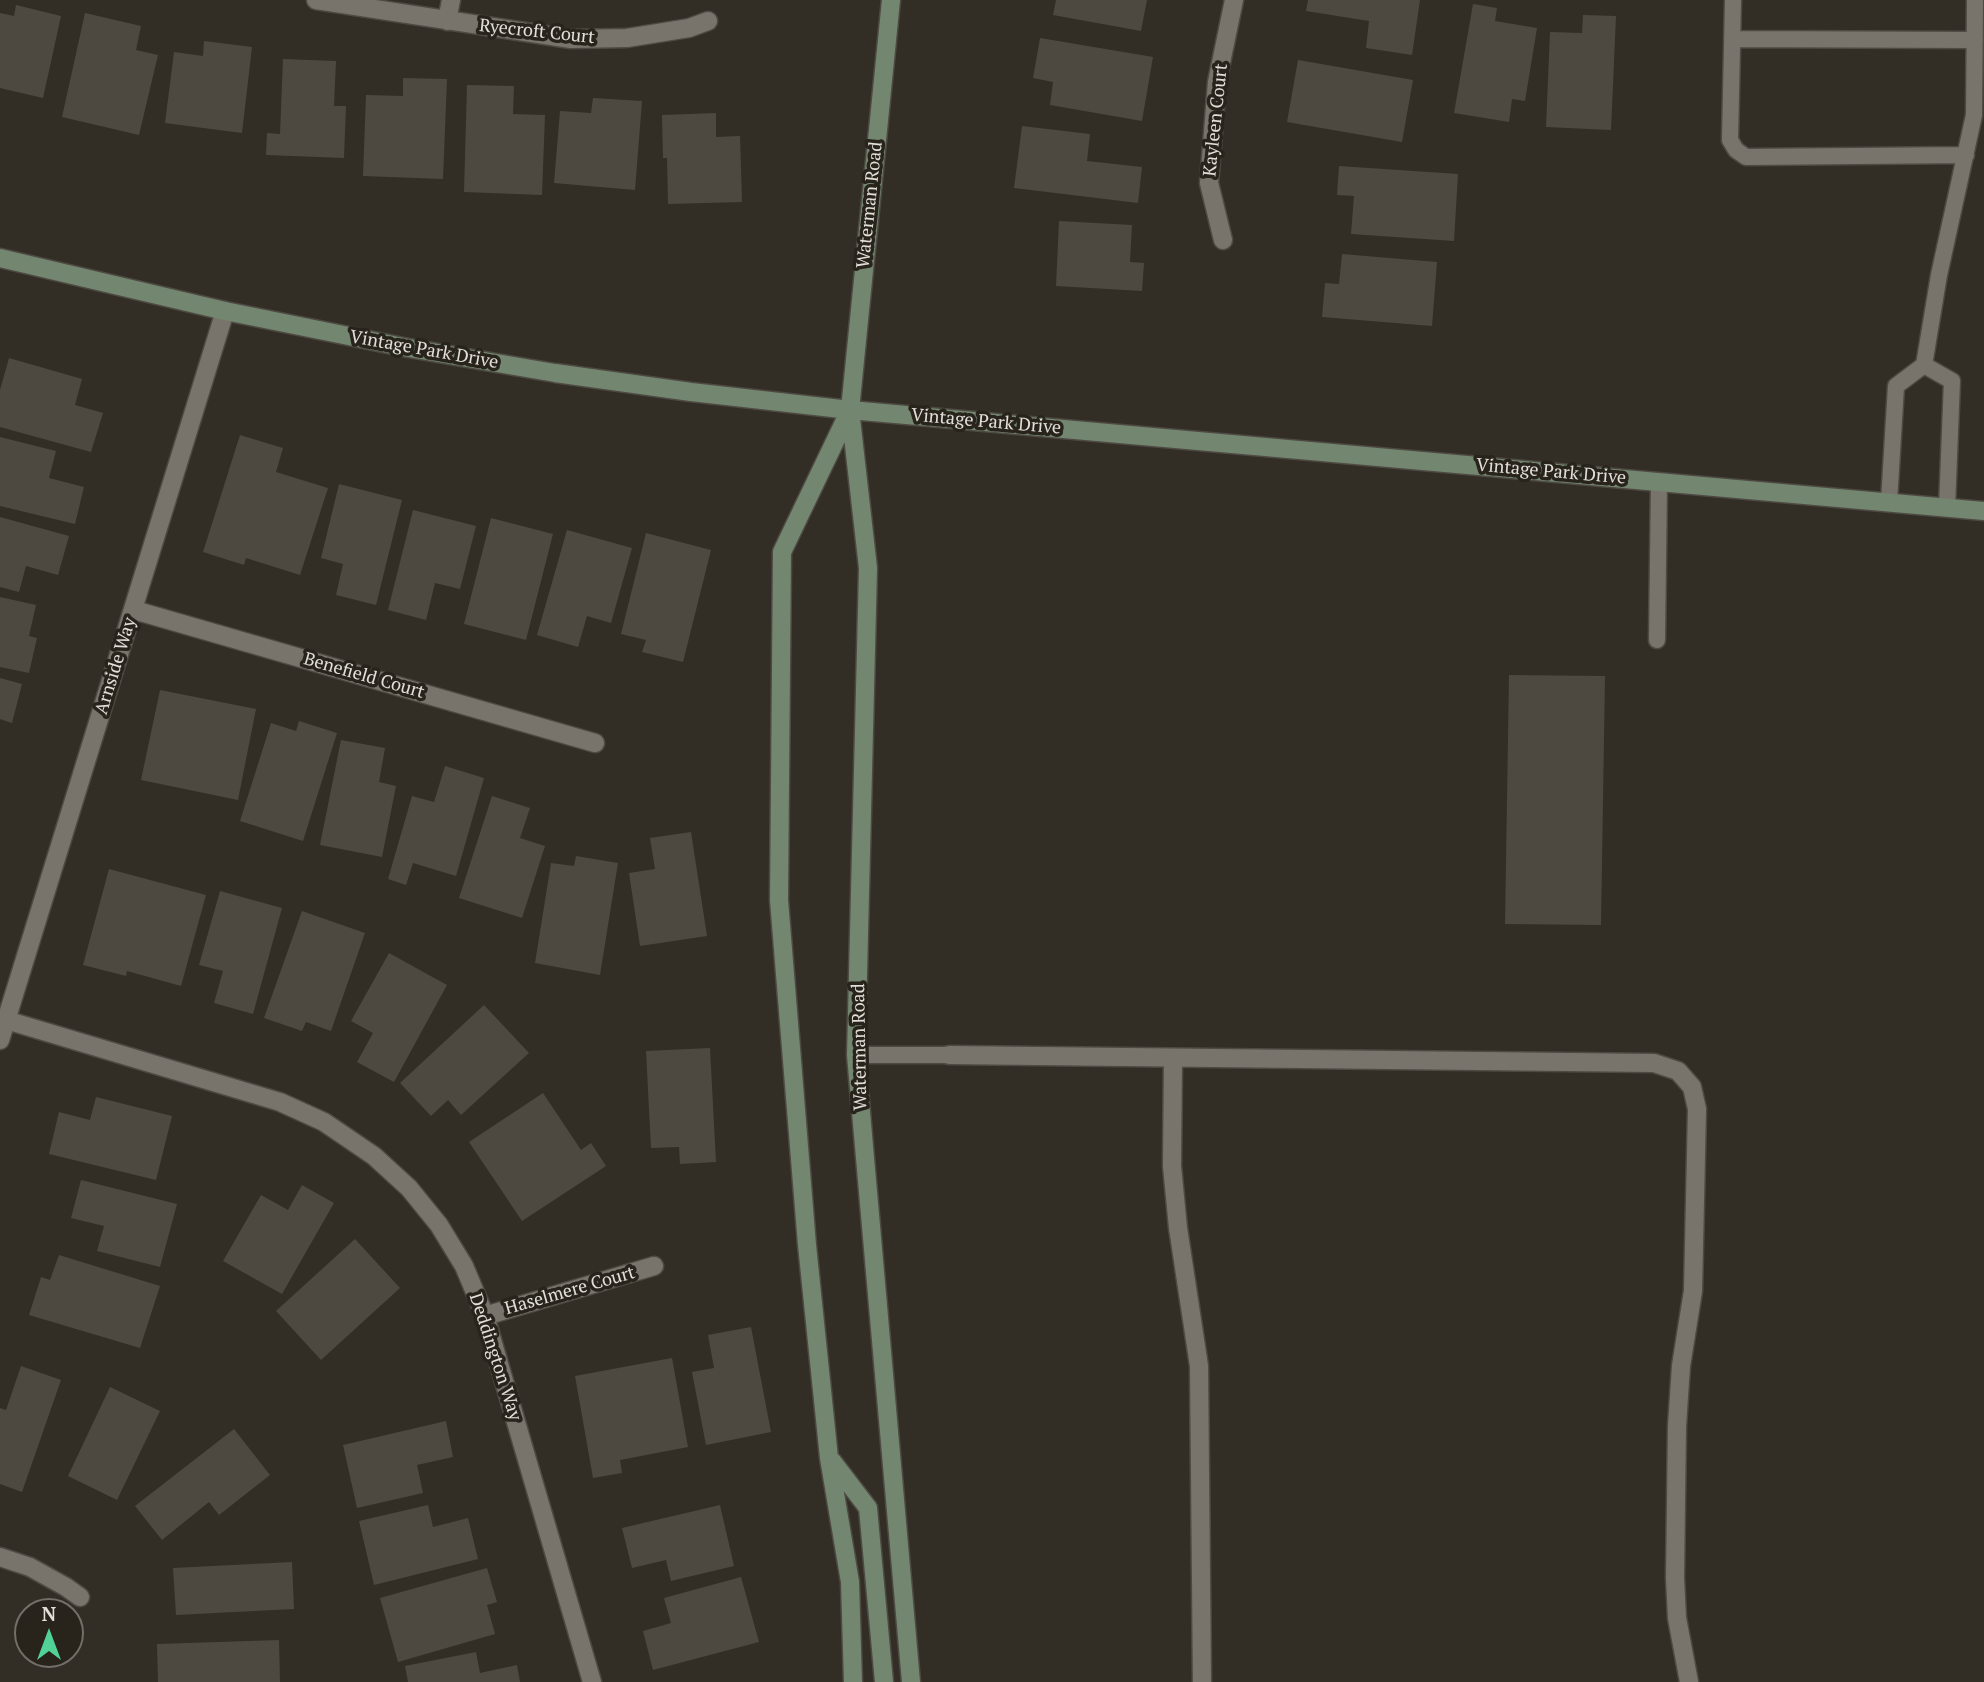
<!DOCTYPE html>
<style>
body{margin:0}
#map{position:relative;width:1984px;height:1682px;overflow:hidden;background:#322e25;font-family:"PT Serif",serif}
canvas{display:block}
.north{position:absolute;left:14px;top:1598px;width:70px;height:70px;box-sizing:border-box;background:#28241c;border:2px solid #726f68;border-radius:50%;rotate:0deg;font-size:19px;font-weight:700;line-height:28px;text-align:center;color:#e2dfd9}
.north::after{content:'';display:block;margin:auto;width:24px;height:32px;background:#51d397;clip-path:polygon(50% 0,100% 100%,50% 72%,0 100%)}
</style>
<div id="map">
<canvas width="1984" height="1682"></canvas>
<div class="north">N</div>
</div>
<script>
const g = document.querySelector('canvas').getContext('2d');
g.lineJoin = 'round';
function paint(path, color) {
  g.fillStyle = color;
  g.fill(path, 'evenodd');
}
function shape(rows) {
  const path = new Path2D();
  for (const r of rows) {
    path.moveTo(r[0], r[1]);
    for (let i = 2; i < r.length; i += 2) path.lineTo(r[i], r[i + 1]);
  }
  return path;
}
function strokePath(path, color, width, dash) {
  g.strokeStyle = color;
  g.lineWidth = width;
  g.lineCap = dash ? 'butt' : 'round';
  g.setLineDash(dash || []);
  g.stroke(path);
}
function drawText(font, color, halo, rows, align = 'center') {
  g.font = font + ' "PT Serif",serif';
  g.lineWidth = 7;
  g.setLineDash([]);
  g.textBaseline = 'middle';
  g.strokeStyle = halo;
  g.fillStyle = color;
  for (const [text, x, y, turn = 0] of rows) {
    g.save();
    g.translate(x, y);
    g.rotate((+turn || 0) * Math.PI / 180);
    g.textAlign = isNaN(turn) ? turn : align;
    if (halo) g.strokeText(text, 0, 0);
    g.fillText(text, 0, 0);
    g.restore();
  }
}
const building = shape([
 [1056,0,1147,0,1141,31,1053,15],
 [1308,0,1420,0,1412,55,1366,48,1369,21,1306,11],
 [1473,4,1497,8,1495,21,1537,28,1525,101,1512,99,1509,122,1454,113],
 [16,5,61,16,43,98,0,88,0,13,14,16],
 [85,13,141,26,136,50,158,55,139,135,62,117],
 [1583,15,1616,16,1611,130,1546,127,1550,32,1582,33],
 [1040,38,1153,57,1142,121,1050,105,1053,82,1033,78],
 [204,41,252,47,242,133,165,123,174,52,203,56],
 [283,59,336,61,334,106,346,106,344,158,266,155,267,133,280,134],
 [1298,60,1413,80,1402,142,1287,122],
 [403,78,447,79,443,179,363,176,366,95,403,96],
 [467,85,514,86,513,114,545,115,542,195,464,192],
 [593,98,642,101,635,190,554,183,560,111,591,113],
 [716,113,716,137,740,136,742,202,668,204,667,158,663,158,662,115],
 [1022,126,1090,134,1087,161,1142,167,1138,203,1014,188],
 [1339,166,1458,174,1454,241,1351,234,1354,196,1337,195],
 [1059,221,1132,225,1130,262,1144,263,1142,291,1056,286],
 [1342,254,1437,262,1432,326,1322,317,1325,283,1339,284],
 [9,358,82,379,75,405,103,413,91,452,0,427,0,390],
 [240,435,283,448,276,472,328,488,300,575,246,558,244,565,203,552],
 [0,437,56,451,49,478,84,487,75,524,0,506],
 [339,484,402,500,376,605,336,595,343,564,321,558],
 [413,510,476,526,460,589,435,583,426,620,388,610],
 [0,517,69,536,58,575,26,566,19,592,0,587],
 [491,518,553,534,526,640,464,624],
 [567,530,632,548,611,623,587,616,578,647,537,635],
 [646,533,711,550,683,662,642,652,646,640,621,634],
 [0,597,36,605,29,636,37,638,29,673,0,667],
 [1509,675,1605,676,1601,925,1505,924],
 [0,678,22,684,12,723,0,719],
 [160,690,256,709,238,800,141,780],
 [299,721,337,733,303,841,240,821,271,723,296,731],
 [341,740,385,748,379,782,396,786,382,857,320,845],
 [445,766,484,778,456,876,413,863,406,885,388,879,412,796,434,802],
 [492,796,530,808,520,838,545,846,522,918,459,898],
 [691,832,707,936,640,946,629,873,655,869,650,838],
 [576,856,618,863,600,975,535,963,551,863,574,866],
 [109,869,206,895,181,986,127,971,126,976,83,965],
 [220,891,282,908,253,1014,214,1003,223,971,199,965],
 [302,911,365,933,331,1031,306,1022,302,1031,264,1018],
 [389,953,447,985,394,1082,357,1062,373,1033,351,1021],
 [484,1005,529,1053,461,1115,448,1100,431,1116,400,1083],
 [710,1048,716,1162,680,1164,679,1147,651,1148,646,1051],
 [543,1093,581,1150,591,1143,606,1166,522,1221,469,1142],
 [96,1097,172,1116,156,1180,49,1154,59,1112,90,1120],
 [81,1180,177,1204,160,1267,97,1251,104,1226,71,1218],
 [302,1185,334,1203,282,1294,223,1261,261,1195,288,1210],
 [355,1239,400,1288,321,1360,276,1311],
 [59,1255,160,1286,140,1348,29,1315,41,1277,50,1280],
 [751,1327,771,1432,706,1445,692,1372,714,1368,708,1335],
 [672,1358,688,1447,620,1460,622,1473,593,1478,575,1376],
 [21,1366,61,1380,22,1492,0,1484,0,1408,6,1410],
 [110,1387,160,1411,117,1500,68,1476],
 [446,1421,453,1457,417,1465,423,1493,357,1508,343,1445],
 [234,1429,270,1475,219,1515,209,1502,162,1540,135,1506],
 [428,1505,433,1527,468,1518,478,1559,374,1585,359,1521],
 [720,1505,734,1566,671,1581,666,1560,632,1568,622,1528],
 [292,1562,294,1609,176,1615,173,1568],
 [487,1568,497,1602,487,1605,495,1634,398,1662,380,1598],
 [741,1577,759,1642,653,1670,643,1631,671,1623,664,1598],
 [279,1640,280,1682,158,1682,157,1644],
 [476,1652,480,1673,517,1665,520,1682,408,1682,405,1666]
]);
const lane = shape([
 [1733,0,1730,140,1736,150,1746,157,1966,155],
 [1732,39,1975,40],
 [1924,365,1952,381,1947,507],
 [1889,502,1896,386,1924,365,1939,275,1974,115,1975,0],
 [1657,640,1659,482],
 [856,1055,949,1055]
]);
const street = shape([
 [316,0,571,39,627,38,689,28,708,21],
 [447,21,451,0],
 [1223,240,1209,183,1217,82,1234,0],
 [134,610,595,743],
 [6,1020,280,1102,324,1122,374,1156,409,1188,439,1225,464,1266,485,1316,592,1682],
 [0,1040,225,311],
 [949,1055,1654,1063,1678,1071,1692,1087,1697,1109,1693,1291,1681,1366,1677,1426,1675,1578,1677,1618,1689,1682],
 [1173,1059,1172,1166,1178,1228,1199,1366,1202,1682],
 [485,1316,654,1266],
 [0,1557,30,1567,66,1587,80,1597]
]);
const secondary = shape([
 [891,0,850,410,868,568,856,1055,911,1682],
 [0,258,225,311,403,347,555,373,691,392,850,410,1984,511],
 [850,410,782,552,779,900,807,1245,829,1458,850,1582,853,1682],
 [832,1461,868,1508,884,1682]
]);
const streetNames = [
 ["Ryecroft Court",537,32,6],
 ["Kayleen Court",1216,120,-84],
 ["Waterman Road",870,205,-84],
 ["Vintage Park Drive",424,350,10],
 ["Vintage Park Drive",986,422,5],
 ["Vintage Park Drive",1551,472,5],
 ["Arnside Way",116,666,-73],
 ["Benefield Court",364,676,16],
 ["Waterman Road",860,1047,-91],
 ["Haselmere Court",570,1291,-16],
 ["Deddington Way",495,1357,72]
];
paint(building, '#4e4940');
strokePath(lane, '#4e4a43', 19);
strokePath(street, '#4e4a43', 21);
strokePath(secondary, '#4e4a43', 21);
strokePath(lane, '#79746b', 16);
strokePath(street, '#79746b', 18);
strokePath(secondary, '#73866f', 18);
drawText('18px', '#e2dfd9', '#28241c', streetNames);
</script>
